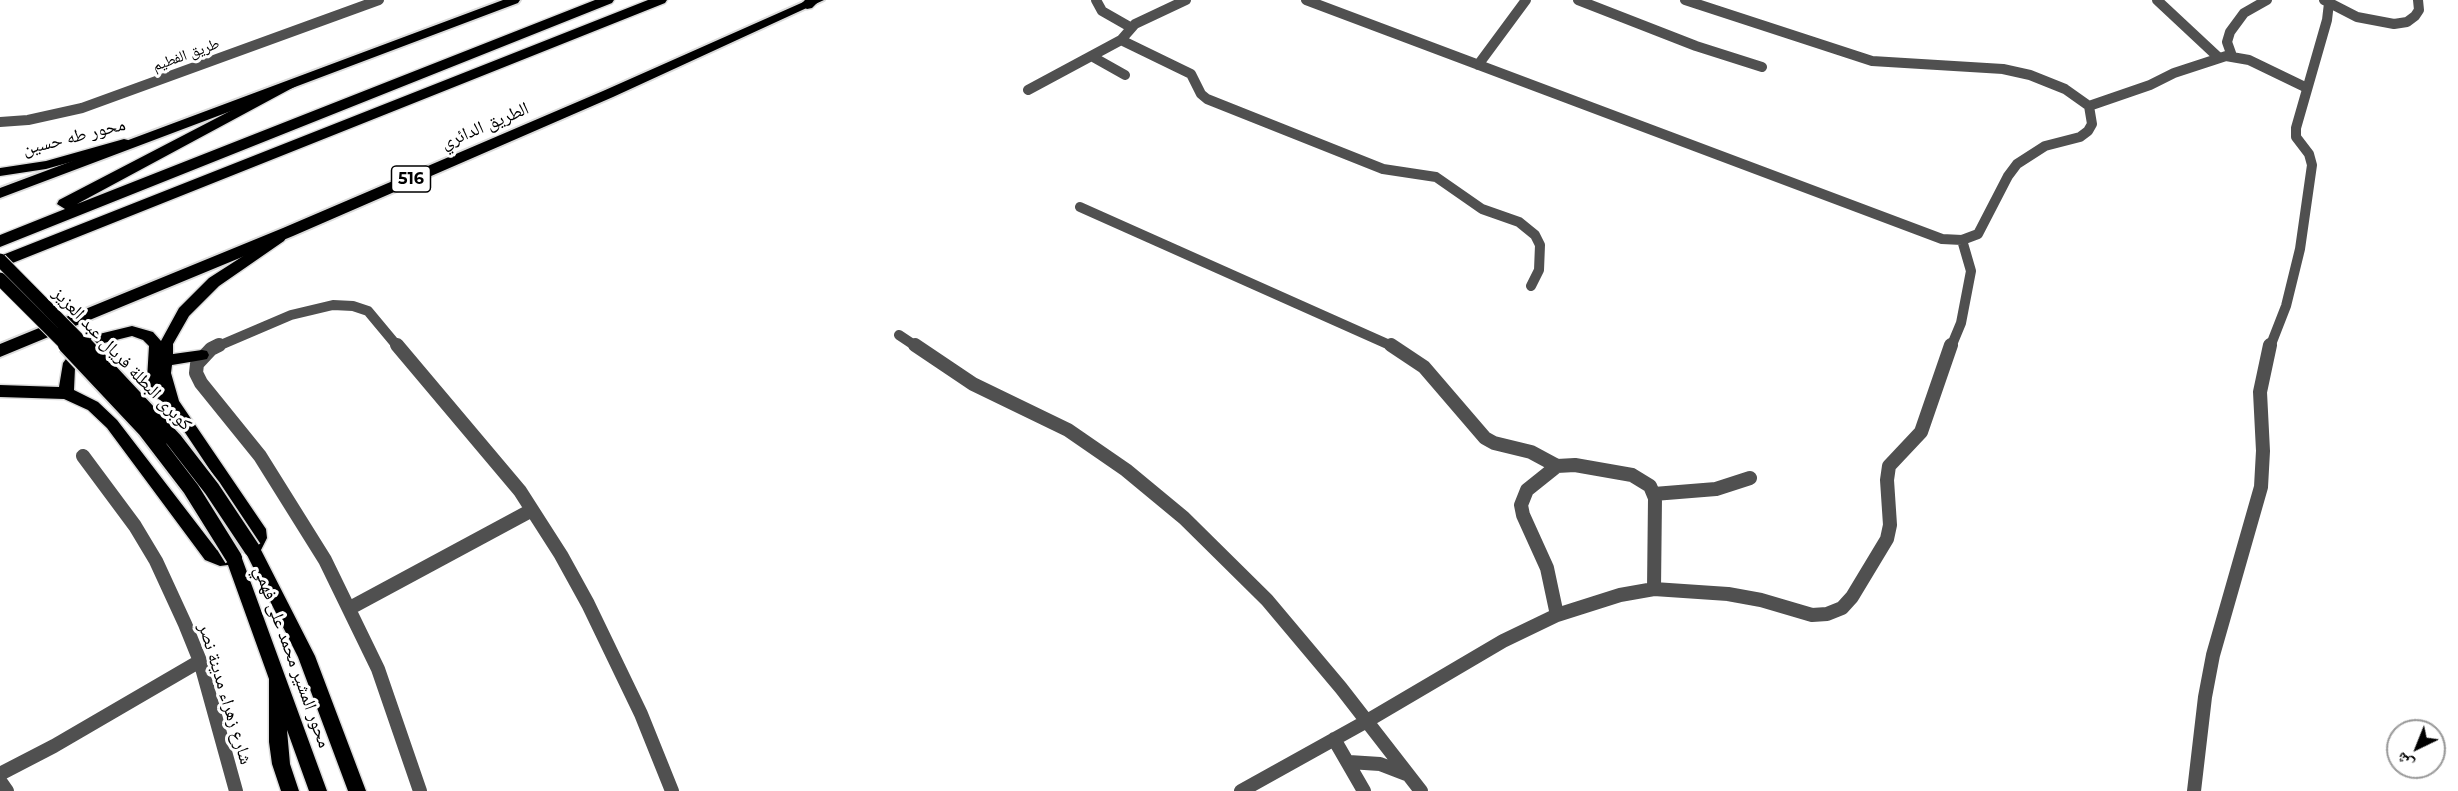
<!DOCTYPE html>
<meta charset="utf-8">
<style>
body{margin:0}
#map{position:relative;width:2458px;height:791px;overflow:hidden;background:#fff;font-family:Montserrat,"Noto Naskh Arabic",sans-serif}
canvas{display:block}
.north{position:absolute;left:2386px;top:719px;width:60px;height:60px;box-sizing:border-box;background:#fff;border:2px solid #999;border-radius:50%;rotate:223deg;font-size:16px;font-weight:700;line-height:24px;text-align:center;color:#000}
.north::after{content:'';display:block;margin:auto;width:21px;height:27px;background:#000;clip-path:polygon(50% 0,100% 100%,50% 72%,0 100%)}
</style>
<div id="map">
<canvas width="2458" height="791"></canvas>
<div class="north">ش</div>
</div>
<script>
const g = document.querySelector('canvas').getContext('2d');
g.lineJoin = 'round';
function shape(rows) {
  const path = new Path2D();
  for (const r of rows) {
    path.moveTo(r[0], r[1]);
    for (let i = 2; i < r.length; i += 2) path.lineTo(r[i], r[i + 1]);
  }
  return path;
}
function strokePath(path, color, width, dash) {
  g.strokeStyle = color;
  g.lineWidth = width;
  g.lineCap = dash ? 'butt' : 'round';
  g.setLineDash(dash || []);
  g.stroke(path);
}
function paint(path, color) {
  g.fillStyle = color;
  g.fill(path, 'evenodd');
}
function drawText(font, color, halo, rows, align = 'center') {
  g.font = font + ' Montserrat,"Noto Naskh Arabic",sans-serif';
  g.lineWidth = 6;
  g.setLineDash([]);
  g.textBaseline = 'middle';
  g.strokeStyle = halo;
  g.fillStyle = color;
  for (const [text, x, y, turn = 0] of rows) {
    g.save();
    g.translate(x, y);
    g.rotate((+turn || 0) * Math.PI / 180);
    g.textAlign = isNaN(turn) ? turn : align;
    if (halo) g.strokeText(text, 0, 0);
    g.fillText(text, 0, 0);
    g.restore();
  }
}
const minorFar1 = shape([
 [1096,0,1102,11,1130,27],
 [1306,0,1942,239,1962,240,1978,234,2008,176,2017,164,2045,146,2080,137,2088,131,2092,124,2089,106,2065,89,2030,75,2003,69,1872,61,1685,0],
 [1578,0,1696,46,1762,67],
 [2157,0,2218,57],
 [1121,40,1191,74,1201,94,1207,99,1383,169,1436,177,1482,209,1519,222,1535,235,1540,245,1539,270,1531,286],
 [2232,56,2227,42,2230,32,2244,13,2267,0],
 [1093,57,1125,75],
 [1478,65,1526,0],
 [1028,90,1121,40,1135,24,1186,0],
 [2089,106,2150,85,2174,73,2226,56,2249,60,2307,88],
 [1080,207,1394,347],
 [899,335,917,347],
 [216,347,291,315,333,305,353,306,368,311,398,347],
 [1951,347,1961,323,1971,271,1962,240]
]);
const minor = shape([
 [219,345,211,349,197,364,196,373,201,383,260,456,325,560,378,669,420,791],
 [397,345,520,491,561,555,588,604,641,714,672,791],
 [915,345,973,384,1068,430,1126,470,1184,518,1267,600,1341,688,1421,791],
 [1391,345,1424,367,1485,438,1494,443,1531,452,1557,466],
 [83,456,135,526,156,561,185,624,200,661,236,791],
 [1654,494,1716,489,1750,478],
 [350,608,532,510],
 [1557,615,1547,568,1523,515,1521,505,1527,490,1557,466,1575,465,1632,475,1650,486,1655,498,1654,589],
 [1334,739,1364,791],
 [1349,762,1380,764,1406,774],
 [0,774,54,746,200,661],
 [1241,791,1367,721,1503,641,1557,615,1620,595,1654,589,1728,594,1761,600,1812,615,1827,614,1842,608,1852,597,1887,539,1890,525,1887,480,1889,466,1921,432,1951,345]
]);
const tertiaryFar1 = shape([
 [2324,0,2357,17,2394,24,2407,22,2415,16,2419,10,2418,0],
 [0,122,28,120,82,108,379,0],
 [2270,347,2286,306,2300,249,2312,165,2309,154,2296,137,2296,128,2327,20,2329,3]
]);
const tertiary = shape([
 [0,781,7,791],
 [2194,791,2205,697,2213,655,2261,487,2263,451,2260,392,2270,345]
]);
const primary = shape([
 [124,139,128,140,130,143,128,146,46,169,0,176,0,168,46,161,124,139],
 [279,233,286,238,284,241,219,286,189,316,173,344,173,354,202,350,207,351,209,355,207,359,202,360,172,365,171,373,179,401,266,529,267,538,261,550,315,656,366,791,348,791,298,657,244,549,251,537,250,530,166,404,154,396,147,379,149,346,143,340,132,336,104,343,85,355,75,368,74,390,98,402,117,420,217,550,240,553,327,791,309,791,287,730,290,764,299,791,281,791,272,764,269,742,269,679,228,565,220,566,205,560,107,428,88,410,64,399,0,397,0,385,59,387,63,363,75,347,95,335,132,326,153,332,161,341,179,308,209,278,279,233]
]);
const trunk = shape([
 [503,0,520,0,518,3,0,198,0,188,503,0],
 [808,0,824,0,613,97,293,236,0,357,0,344,283,228,603,91,808,0]
]);
const motorway = shape([
 [595,0,614,0,612,3,0,247,0,235,65,209,57,204,59,200,284,83,294,83,296,86,77,204,595,0],
 [648,0,667,0,665,3,0,268,0,256,648,0],
 [805,0,820,0,812,8,807,9,800,5,805,0]
]);
const primaryBridgeFar1 = shape([
 [0,260,86,347],
 [0,279,68,347]
]);
const primaryBridge = shape([
 [66,345,145,429,191,489,234,558],
 [85,345,174,440,212,489,252,549]
]);
const farStreetnames = [
 ["طريق الفطيم",186,55,-20]
];
const shields = [
 [411,179,39]
];
const shieldNames = [
 ["516",411,179]
];
const streetNames = [
 ["الطريق الدائري",485,126,-23],
 ["محور طه حسين",74,137,-14],
 ["كوبرى البطلة فريال عبد العزيز",122,359,46],
 ["محور المشير محمد على فهمي",292,657,70],
 ["شارع زهراء مدينة نصر",225,694,73]
];
strokePath(primary, '#dbdbdb', 3);
strokePath(trunk, '#dbdbdb', 4);
strokePath(motorway, '#dbdbdb', 3);
strokePath(minorFar1, '#505050', 10);
strokePath(minor, '#505050', 14);
strokePath(tertiaryFar1, '#505050', 10);
strokePath(tertiary, '#505050', 14);
paint(primary, '#000');
paint(trunk, '#000');
paint(motorway, '#000');
strokePath(primaryBridgeFar1, '#dbdbdb', 15, []);
strokePath(primaryBridge, '#dbdbdb', 20, []);
strokePath(primaryBridgeFar1, '#000', 13);
strokePath(primaryBridge, '#000', 16);
drawText('15px', '#000', '#fff', farStreetnames);
for (const [x, y, w] of shields) {
  const box = new Path2D();
  box.roundRect(x - w / 2, y - 13, w, 26, 4.5);
  g.fillStyle = '#fff';
  g.fill(box);
  strokePath(box, '#000', 1.5);
}
drawText('bold 16px', '#000', null, shieldNames);
drawText('18px', '#000', '#fff', streetNames);
</script>
